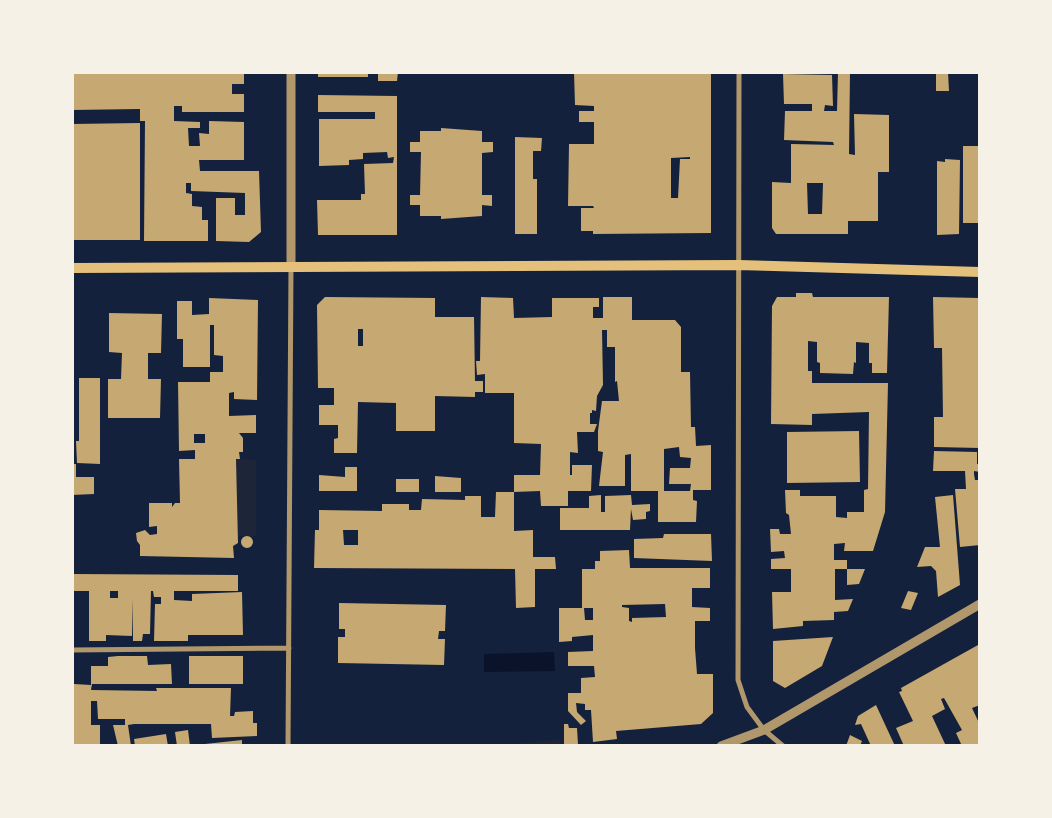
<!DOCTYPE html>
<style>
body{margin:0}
#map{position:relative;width:1052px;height:818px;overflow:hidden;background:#14213d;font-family:"Titillium Web",sans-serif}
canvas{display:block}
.frame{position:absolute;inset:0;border:74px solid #f6f1e7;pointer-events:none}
</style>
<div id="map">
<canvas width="1052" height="818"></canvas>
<div class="frame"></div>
</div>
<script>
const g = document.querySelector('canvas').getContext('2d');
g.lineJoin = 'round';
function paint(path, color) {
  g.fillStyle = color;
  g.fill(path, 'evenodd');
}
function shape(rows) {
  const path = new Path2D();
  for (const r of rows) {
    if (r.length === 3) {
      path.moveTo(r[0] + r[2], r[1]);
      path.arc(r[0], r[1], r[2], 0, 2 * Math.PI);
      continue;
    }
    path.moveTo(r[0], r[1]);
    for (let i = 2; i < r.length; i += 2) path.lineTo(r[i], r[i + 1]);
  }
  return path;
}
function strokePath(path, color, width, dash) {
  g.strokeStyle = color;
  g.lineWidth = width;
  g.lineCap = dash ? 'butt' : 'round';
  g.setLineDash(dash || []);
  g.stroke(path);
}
const green = shape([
 [236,459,256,460,256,536,238,536],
 [560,739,560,745,509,745]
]);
const water = shape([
 [554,652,555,671,484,672,484,654]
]);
const building = shape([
 [72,72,244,72,244,84,232,84,232,94,244,94,244,112,182,112,182,106,174,106,174,121,200,122,200,128,188,128,189,146,200,146,199,133,209,134,209,121,244,122,244,160,199,160,200,171,259,171,261,232,249,242,216,241,216,198,235,198,235,215,245,215,245,193,191,191,191,183,186,183,186,193,192,194,192,206,202,207,202,220,208,220,208,241,144,241,145,121,140,121,140,109,72,110],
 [318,72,368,72,368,77,318,77],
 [378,72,398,72,397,81,378,81],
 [574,72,711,72,711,233,593,234,593,231,581,231,581,208,594,208,593,206,568,206,569,144,594,144,594,122,579,122,579,111,594,111,594,106,575,105],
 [690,157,690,159,680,159,678,198,671,198,671,158],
 [838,72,850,72,849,154,855,155,854,114,889,115,889,172,878,172,878,221,848,221,848,234,776,234,772,228,772,182,791,183,791,144,834,145,833,142,784,140,785,111,812,111,812,104,784,104,783,74,832,75,833,106,825,105,824,111,837,111],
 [807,183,823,183,822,214,808,214],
 [936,72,948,72,949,91,936,91],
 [318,95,397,96,397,235,318,235,317,200,361,200,361,194,365,194,364,164,393,163,394,157,388,158,387,152,363,153,363,159,349,160,349,165,319,166,319,119,375,119,375,112,318,112],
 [140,123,140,240,72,240,72,124],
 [441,128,482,131,482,142,493,142,493,152,482,153,482,195,492,195,492,206,482,205,482,216,441,219,441,216,420,216,420,205,410,205,410,195,420,195,421,152,410,152,410,142,420,142,420,131,441,131],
 [515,137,542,138,541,151,533,151,533,179,537,179,537,234,515,234],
 [963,146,980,146,980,223,963,223],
 [945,159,960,160,959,234,937,235,937,161,945,162],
 [796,293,812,293,813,297,889,297,887,373,872,373,872,363,869,363,869,343,856,342,856,363,854,362,853,374,820,373,820,363,817,362,817,342,808,341,808,371,812,371,812,383,888,383,885,512,873,551,844,551,845,543,834,544,834,560,847,560,847,569,865,569,859,584,847,585,847,569,835,569,835,600,853,599,848,611,834,612,834,620,803,621,803,626,773,629,772,592,791,592,791,569,771,569,771,559,785,558,784,551,771,552,770,529,779,529,780,534,791,534,789,515,786,513,785,490,800,490,800,496,836,496,836,517,847,518,847,512,864,512,864,490,868,489,869,412,812,414,812,425,771,424,772,306,777,297,796,297],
 [325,297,435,298,435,317,474,317,475,381,483,381,483,392,475,392,475,397,435,396,435,431,396,431,396,403,358,402,357,453,334,453,334,439,338,438,338,425,319,425,319,405,334,405,334,388,318,388,317,305],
 [358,329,363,329,363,346,358,346],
 [481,297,513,298,514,318,552,317,552,298,599,298,599,307,593,307,593,318,603,318,603,297,632,297,632,320,675,320,681,327,681,372,690,372,691,427,695,427,696,446,711,445,711,490,693,490,693,500,697,501,696,522,658,522,658,491,631,491,631,454,625,455,625,486,599,486,603,452,598,451,598,431,602,401,619,401,617,381,615,382,615,347,607,347,607,330,602,330,603,385,597,396,596,411,592,410,592,413,590,413,590,424,597,424,594,432,577,432,578,453,570,452,570,475,572,475,572,465,592,465,591,491,568,491,568,506,541,506,540,491,514,492,514,475,540,475,541,444,514,443,514,393,485,393,485,374,477,375,476,361,480,361],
 [679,447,680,457,691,458,690,468,670,468,669,484,691,484,690,491,664,491,664,449],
 [933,297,980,298,980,448,934,447,934,417,943,417,942,348,934,348],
 [209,298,258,300,257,400,234,399,234,392,229,393,229,416,256,415,256,433,239,433,243,438,243,452,239,452,240,459,236,459,238,543,233,546,234,558,140,556,140,545,137,541,136,533,145,530,150,535,157,534,157,526,149,527,149,503,172,503,172,507,175,503,180,503,179,459,195,459,195,450,179,451,178,382,210,382,210,372,223,372,223,356,214,355,214,325,210,325,210,367,183,367,183,339,177,339,177,301,192,301,192,315,209,314],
 [194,434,205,434,205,443,194,443],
 [109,313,162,314,161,353,148,353,148,379,161,379,160,418,108,418,108,379,121,379,122,353,109,352],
 [79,378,100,378,100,464,77,463,76,441,79,441],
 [859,431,860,482,787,483,787,432],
 [934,451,977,452,977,464,980,464,980,472,974,471,974,474,975,480,980,480,980,545,960,547,955,489,966,489,965,471,933,471],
 [72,464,76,464,76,477,94,477,94,494,72,495],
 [345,467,357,467,357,491,319,491,319,475,345,477],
 [435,476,461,478,461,492,435,492],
 [396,479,419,479,419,492,396,492],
 [496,492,514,492,514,531,533,530,533,557,555,557,556,569,535,569,535,607,516,608,515,569,314,568,315,530,319,530,319,510,382,511,382,504,409,504,409,510,421,510,422,499,465,500,465,496,481,496,481,517,495,517],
 [343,530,358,530,358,545,344,545],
 [601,495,601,512,605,512,605,496,631,495,632,505,650,504,650,511,646,512,646,519,633,520,631,509,630,530,560,530,560,508,589,508,589,496],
 [953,495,960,585,938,597,936,571,931,566,917,567,925,547,940,547,935,497],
 [664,534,711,534,712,561,634,558,634,539,663,538],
 [247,542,6],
 [629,550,630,568,710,568,710,588,692,588,692,607,710,608,710,621,695,621,695,648,697,674,713,674,713,713,701,724,616,731,617,739,593,742,591,710,585,710,585,704,576,703,577,712,586,721,581,725,568,711,568,693,581,693,581,678,595,677,594,666,568,666,568,652,593,651,593,635,572,637,572,641,559,642,559,608,582,608,582,569,595,569,595,561,600,561,600,551],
 [665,604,666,617,632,618,632,622,629,621,629,608,622,607,622,605],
 [584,608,593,608,593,620,585,620],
 [72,574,238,575,238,591,174,591,174,600,192,601,192,594,242,592,243,635,188,635,188,641,154,641,155,604,161,604,161,597,154,597,153,591,151,591,150,634,143,634,142,641,133,641,133,599,132,636,106,635,106,641,89,641,89,591,72,591],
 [110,591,118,591,118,598,110,598],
 [908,591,918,593,911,610,901,608],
 [339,603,446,605,445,631,439,631,438,639,445,639,444,665,338,663,338,637,345,637,345,629,339,629],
 [833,637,822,666,785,688,773,681,773,641],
 [978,645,980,705,972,708,980,725,980,746,962,746,956,733,962,730,944,698,941,699,945,709,932,716,946,746,904,746,896,728,913,721,899,692,902,691,901,688],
 [118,656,147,656,148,665,171,664,172,684,92,684,91,690,157,691,156,688,231,688,230,716,234,716,235,712,253,711,253,723,257,723,257,736,212,738,211,724,134,724,128,725,131,746,118,746,113,725,125,725,125,719,98,719,97,701,91,701,91,725,100,725,100,746,72,746,74,684,91,685,91,666,108,666,108,657],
 [189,656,243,656,243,684,189,684],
 [876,705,895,746,871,746,861,724,855,725,858,716],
 [564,724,568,724,569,728,577,728,578,744,564,745],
 [188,730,190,746,177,746,175,732],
 [166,734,168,746,135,746,134,739],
 [850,735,862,741,860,746,846,746],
 [242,740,242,746,206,746,205,744]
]);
const minor = shape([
 [739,72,738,680,747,707,764,730,783,746],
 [72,650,289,648],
 [288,746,291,266]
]);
const tertiary = shape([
 [291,266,291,72],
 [721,746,764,730,980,604]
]);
const secondary = shape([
 [72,268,739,265,980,272]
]);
paint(green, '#1d2539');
paint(water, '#0b132b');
paint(building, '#c6a872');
strokePath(minor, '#b1986c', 5);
strokePath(tertiary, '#b1986c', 9);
strokePath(secondary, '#e5c07b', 10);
</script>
